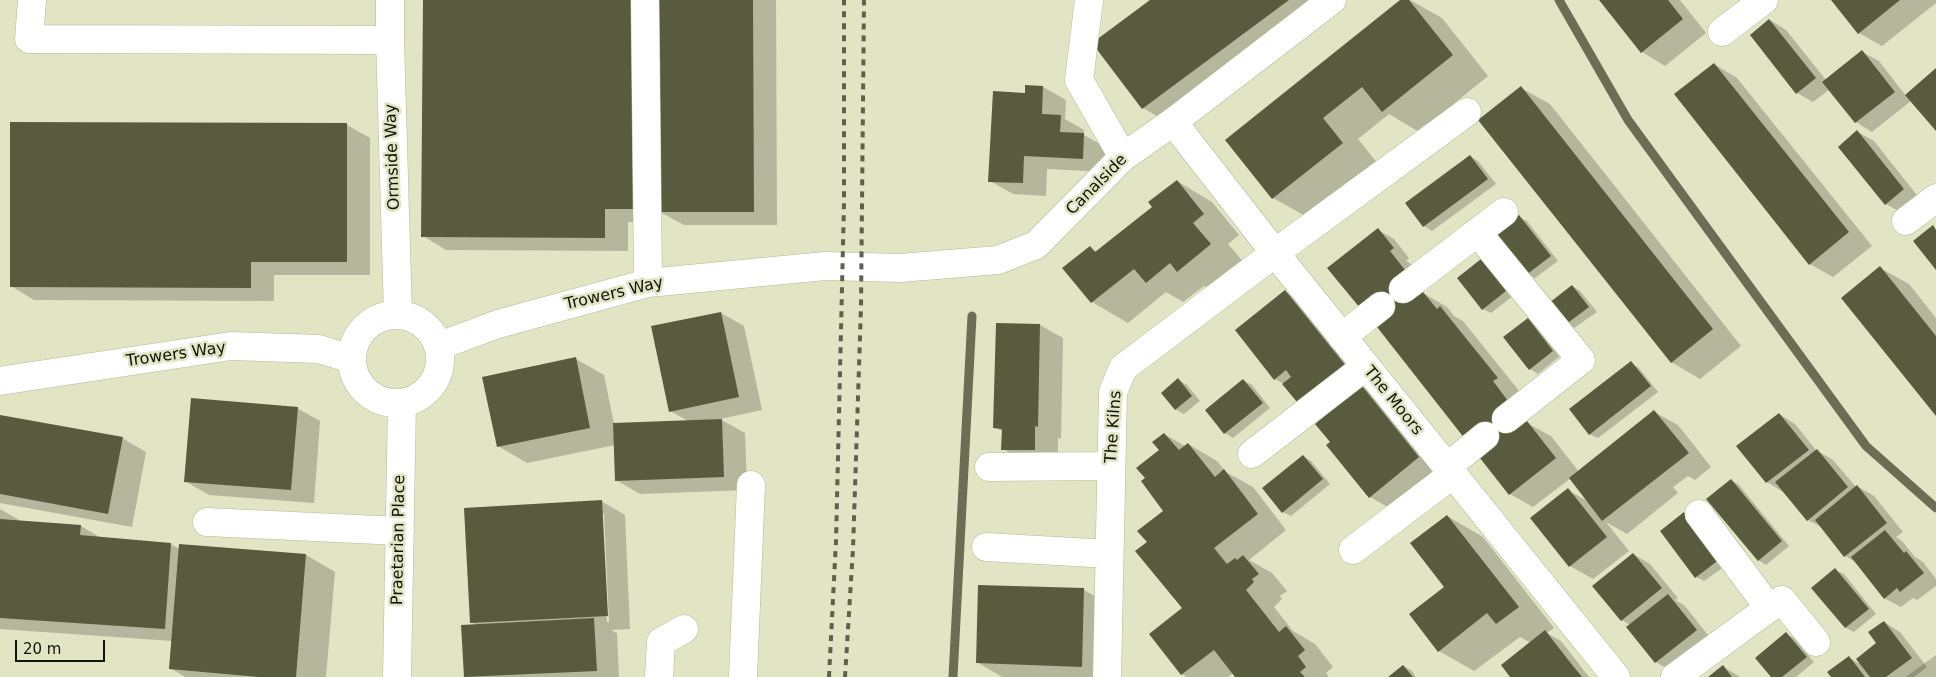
<!DOCTYPE html>
<style>
body{margin:0}
#map{position:relative;width:1936px;height:677px;overflow:hidden;background:#e1e5c3;font-family:"DejaVu Sans",sans-serif}
canvas{display:block}
.scale{position:absolute;left:15px;top:640px;width:90px;height:22px;box-sizing:border-box;border:2px solid #131408;border-top:0;padding-left:6px;font-size:15px;line-height:18px;white-space:nowrap;color:#131408;-webkit-text-stroke:4px #e1e5c3;paint-order:stroke}
</style>
<div id="map">
<canvas width="1936" height="677"></canvas>
<div class="scale">20 m</div>
</div>
<script>
const g = document.querySelector('canvas').getContext('2d');
g.lineJoin = 'round';
function paint(path, color) {
  g.fillStyle = color;
  g.fill(path, 'evenodd');
}
function shape(rows) {
  const path = new Path2D();
  for (const r of rows) {
    if (r.length === 3) {
      path.moveTo(r[0] + r[2], r[1]);
      path.arc(r[0], r[1], r[2], 0, 2 * Math.PI);
      continue;
    }
    path.moveTo(r[0], r[1]);
    for (let i = 2; i < r.length; i += 2) path.lineTo(r[i], r[i + 1]);
  }
  return path;
}
function strokePath(path, color, width, dash) {
  g.strokeStyle = color;
  g.lineWidth = width;
  g.lineCap = dash ? 'butt' : 'round';
  g.setLineDash(dash || []);
  g.stroke(path);
}
function drawText(font, color, halo, rows, align = 'center') {
  g.font = font + ' "DejaVu Sans",sans-serif';
  g.lineWidth = 5;
  g.setLineDash([]);
  g.textBaseline = 'middle';
  g.strokeStyle = halo;
  g.fillStyle = color;
  for (const [text, x, y, turn = 0] of rows) {
    g.save();
    g.translate(x, y);
    g.rotate((+turn || 0) * Math.PI / 180);
    g.textAlign = isNaN(turn) ? turn : align;
    if (halo) g.strokeText(text, 0, 0);
    g.fillText(text, 0, 0);
    g.restore();
  }
}
const green = shape([
 [1936,655,1936,677,1906,677,1907,676]
]);
const shadow = shape([
 [424,0,776,0,777,225,684,225,660,212,656,222,628,222,628,251,446,250,423,236],
 [1152,0,1308,0,1324,21,1179,129,1143,108],
 [1402,0,1410,0,1442,18,1488,76,1419,132,1389,114,1358,139,1378,164,1309,218,1273,198,1227,140],
 [1600,0,1680,0,1706,33,1665,66,1642,52],
 [1832,0,1936,0,1936,3,1882,46,1859,33],
 [1770,20,1786,30,1826,80,1862,52,1879,61,1906,96,1936,70,1936,129,1911,101,1872,132,1856,122,1830,89,1813,102,1797,93],
 [1714,64,1737,78,1872,246,1833,277,1810,264],
 [1043,87,1066,100,1065,119,1084,130,1084,135,1107,148,1106,172,1047,169,1046,196,1013,194,990,181,1026,94],
 [1521,88,1550,104,1741,346,1700,379,1671,362],
 [347,125,370,138,370,275,274,275,274,301,34,300,11,286],
 [1858,132,1874,141,1920,199,1902,213,1886,204],
 [1470,156,1478,161,1496,184,1432,231,1424,226,1407,204],
 [1177,181,1212,202,1239,235,1228,244,1246,265,1213,291,1204,286,1183,302,1166,292,1128,323,1092,302,1090,247,1097,252,1154,207],
 [1519,217,1527,221,1558,261,1535,278,1527,274],
 [1378,230,1394,239,1409,258,1406,261,1414,266,1416,292,1419,296,1423,293,1447,307,1454,316,1463,321,1520,392,1519,423,1522,427,1527,423,1551,436,1579,472,1654,412,1678,425,1711,467,1695,480,1688,476,1673,487,1678,493,1627,534,1606,522,1629,551,1593,579,1570,566,1568,490,1589,502,1571,478,1533,507,1510,494,1386,322,1360,307],
 [1481,260,1489,265,1513,296,1491,313,1483,309],
 [1880,268,1909,284,1936,318,1936,414],
 [1572,286,1580,291,1597,312,1574,328,1566,324],
 [1285,292,1308,305,1350,361,1361,386,1384,400,1441,471,1393,510,1370,497,1331,442,1329,414,1297,401,1284,384,1275,379],
 [721,313,744,326,762,410,720,419,745,433,747,490,640,494,616,480,615,445,527,463,498,446,576,359,604,375,614,424,688,421,670,411],
 [1528,320,1536,324,1560,356,1538,374,1530,369],
 [997,324,1040,325,1063,338,1061,439,1058,438,1058,463,1026,462,1003,449,1003,432,995,427],
 [1631,363,1639,368,1658,392,1598,438,1589,434],
 [1179,380,1187,385,1200,401,1184,414,1175,409],
 [1243,380,1252,385,1270,408,1233,438,1225,433],
 [297,408,320,421,314,503,209,495,185,481],
 [1779,414,1795,424,1816,450,1833,460,1856,487,1857,486,1874,496,1903,532,1896,537,1902,541,1915,557,1923,562,1936,579,1936,586,1917,600,1913,598,1901,607,1884,598,1857,563,1845,556,1823,528,1808,520,1783,492,1767,482,1738,446],
 [0,416,122,438,146,452,132,527,0,503],
 [1164,434,1185,446,1188,444,1217,461,1226,472,1253,487,1286,530,1249,560,1272,573,1287,591,1280,596,1282,599,1274,607,1293,631,1315,644,1333,667,1326,673,1329,677,1237,677,1234,673,1228,677,1187,677,1182,674,1151,634,1184,609,1148,542,1165,511,1146,479,1161,450],
 [1303,456,1311,461,1330,484,1291,516,1283,512],
 [1731,480,1739,485,1789,546,1766,565,1758,560],
 [601,501,625,515,630,629,611,630,617,633,619,677,465,677,476,625,471,622],
 [601,514,604,514,609,622,607,622],
 [0,509,21,521,81,526,101,538,170,544,180,549,180,545,306,555,335,572,326,677,185,677,170,668,172,641,0,629],
 [1447,516,1483,537,1554,628,1547,633,1561,641,1589,677,1512,677,1531,643,1520,637,1474,671,1439,651,1446,588],
 [1661,531,1728,564,1704,581,1696,577],
 [1633,554,1650,564,1678,598,1675,600,1684,605,1712,640,1673,672,1656,662,1628,627,1630,625,1622,620],
 [1835,570,1844,574,1876,614,1854,632,1846,628,1813,588],
 [1084,590,1112,606,1110,677,1002,677,977,662],
 [1884,622,1900,632,1927,667,1914,677,1833,677,1849,658,1862,665,1878,643],
 [1786,634,1794,638,1814,662,1796,677,1772,677],
 [1404,666,1412,671,1416,677,1390,677],
 [1723,667,1739,676,1740,677,1710,677]
]);
const stream = shape([
 [1559,0,1628,120,1866,446,1936,508],
 [953,677,972,316]
]);
const building = shape([
 [423,0,635,0,633,209,605,209,605,238,421,237],
 [658,0,753,0,754,212,659,212],
 [1150,0,1289,0,1142,109,1092,43],
 [1400,0,1409,0,1453,55,1382,112,1362,87,1323,118,1343,143,1272,199,1225,140],
 [1599,0,1668,0,1683,19,1641,53],
 [1831,0,1900,0,1858,34],
 [1769,19,1816,78,1796,94,1750,35],
 [1862,50,1895,92,1855,123,1822,82],
 [1714,63,1849,232,1809,265,1674,94],
 [1936,68,1936,131,1905,95],
 [1025,85,1043,86,1042,114,1061,115,1060,132,1084,133,1083,159,1024,156,1023,183,988,182,993,91,1025,93],
 [1521,86,1713,329,1671,363,1478,120],
 [10,122,347,123,347,262,251,262,251,288,10,287],
 [1857,130,1904,189,1885,205,1838,147],
 [1470,155,1488,179,1423,227,1405,203],
 [1177,180,1204,214,1193,223,1211,244,1177,272,1170,263,1146,283,1134,269,1091,303,1062,268,1090,246,1095,252,1152,207,1148,202],
 [1519,215,1551,256,1526,275,1495,234],
 [1933,225,1936,230,1936,270,1913,241],
 [1378,228,1394,248,1390,251,1405,270,1393,279,1411,301,1423,292,1437,309,1440,306,1498,378,1493,381,1508,401,1496,410,1514,431,1527,421,1556,458,1509,495,1377,327,1391,316,1375,296,1360,308,1327,268],
 [1481,259,1506,291,1482,310,1457,278],
 [1880,266,1936,336,1936,416,1841,298],
 [1572,285,1589,307,1565,325,1549,303],
 [1285,290,1419,457,1369,498,1326,445,1330,442,1315,424,1327,414,1319,403,1309,392,1297,402,1282,384,1291,377,1286,370,1274,380,1235,330],
 [721,312,739,397,669,412,651,326],
 [1528,318,1553,351,1529,370,1503,337],
 [996,323,1040,324,1038,427,1035,426,1035,450,1001,450,1002,429,993,428],
 [576,357,590,428,497,447,482,377],
 [1631,361,1651,386,1589,435,1569,409],
 [1178,378,1192,396,1175,410,1161,393],
 [1243,379,1263,403,1224,434,1205,410],
 [191,398,298,407,291,490,184,482],
 [1654,410,1689,453,1602,521,1569,478],
 [1779,413,1809,450,1766,483,1736,446],
 [0,415,123,437,108,514,0,494],
 [722,419,724,477,615,481,613,423],
 [1164,433,1179,450,1188,443,1215,477,1224,469,1258,514,1214,548,1227,564,1235,558,1237,560,1243,555,1259,574,1252,579,1254,582,1246,590,1279,632,1286,626,1305,650,1298,656,1306,667,1300,672,1305,677,1235,677,1214,650,1181,675,1149,634,1182,608,1135,551,1147,542,1137,531,1163,511,1141,481,1145,478,1136,468,1159,450,1152,442],
 [1817,449,1848,487,1807,521,1775,482],
 [1303,455,1323,479,1282,513,1262,488],
 [1731,479,1782,541,1758,561,1706,499],
 [1857,485,1887,523,1844,557,1815,520],
 [1568,488,1607,537,1569,567,1530,518],
 [602,500,608,616,470,623,464,508],
 [1684,512,1720,559,1695,578,1660,531],
 [1447,515,1519,607,1496,624,1487,613,1438,652,1409,614,1444,587,1410,543],
 [0,519,81,525,80,535,171,543,165,629,0,618],
 [1885,530,1904,553,1906,551,1924,573,1900,592,1897,588,1884,599,1851,557],
 [179,544,306,554,296,677,259,677,169,669],
 [1633,553,1662,588,1621,621,1592,586],
 [1835,568,1869,609,1845,628,1811,588],
 [978,585,1084,588,1082,667,976,663],
 [1668,594,1697,630,1655,663,1626,627],
 [594,618,597,671,464,677,461,625],
 [1884,621,1912,658,1886,677,1870,677,1856,659,1876,643,1868,632],
 [1545,630,1569,661,1582,677,1510,677,1501,665],
 [1786,632,1807,657,1782,677,1771,677,1755,658],
 [1849,656,1865,677,1831,677,1827,672],
 [1403,665,1413,677,1388,677],
 [1723,665,1732,677,1708,677]
]);
const minor = shape([
 [32,0,29,39,390,40],
 [390,0,390,40,398,315],
 [645,0,648,283],
 [1089,0,1079,80,1123,157],
 [1722,32,1764,0],
 [1173,122,1275,253,1616,677],
 [1906,221,1936,198],
 [1477,232,1581,360,1506,419],
 [1403,289,1504,212],
 [396,359,44],
 [1342,337,1381,306],
 [439,346,498,324,648,283,825,266,900,268,998,260,1036,245,1123,157,1173,122,1332,0],
 [0,381,231,346,319,349,351,359],
 [1252,454,1366,366],
 [989,467,1111,466],
 [1447,467,1485,436],
 [207,522,400,531],
 [986,547,1109,554],
 [1353,550,1453,474],
 [1769,608,1782,600,1816,642],
 [397,677,402,403],
 [659,677,661,642,684,629],
 [743,677,751,485],
 [1107,677,1113,392,1123,368,1275,253,1467,112],
 [1675,677,1769,608,1699,514]
]);
const rail = shape([
 [829,677,836,541,844,203,844,0],
 [845,677,853,549,861,306,864,0]
]);
const streetNames = [
 ["Ormside Way",393,157,-92],
 ["Canalside",1097,185,-45],
 ["Trowers Way",614,294,-13],
 ["Trowers Way",176,355,-8],
 ["The Moors",1393,401,51],
 ["The Kilns",1114,427,-86],
 ["Praetarian Place",399,540,-89]
];
paint(green, '#b7ba9c');
paint(shadow, '#0003');
strokePath(stream, '#6b6e54', 9);
paint(building, '#585b3e');
strokePath(minor, '#b5b897', 29);
strokePath(minor, '#fff', 28);
strokePath(rail, '#5f614d', 4, [6, 6]);
drawText('16px', '#131408', '#e1e5c3', streetNames);
</script>
